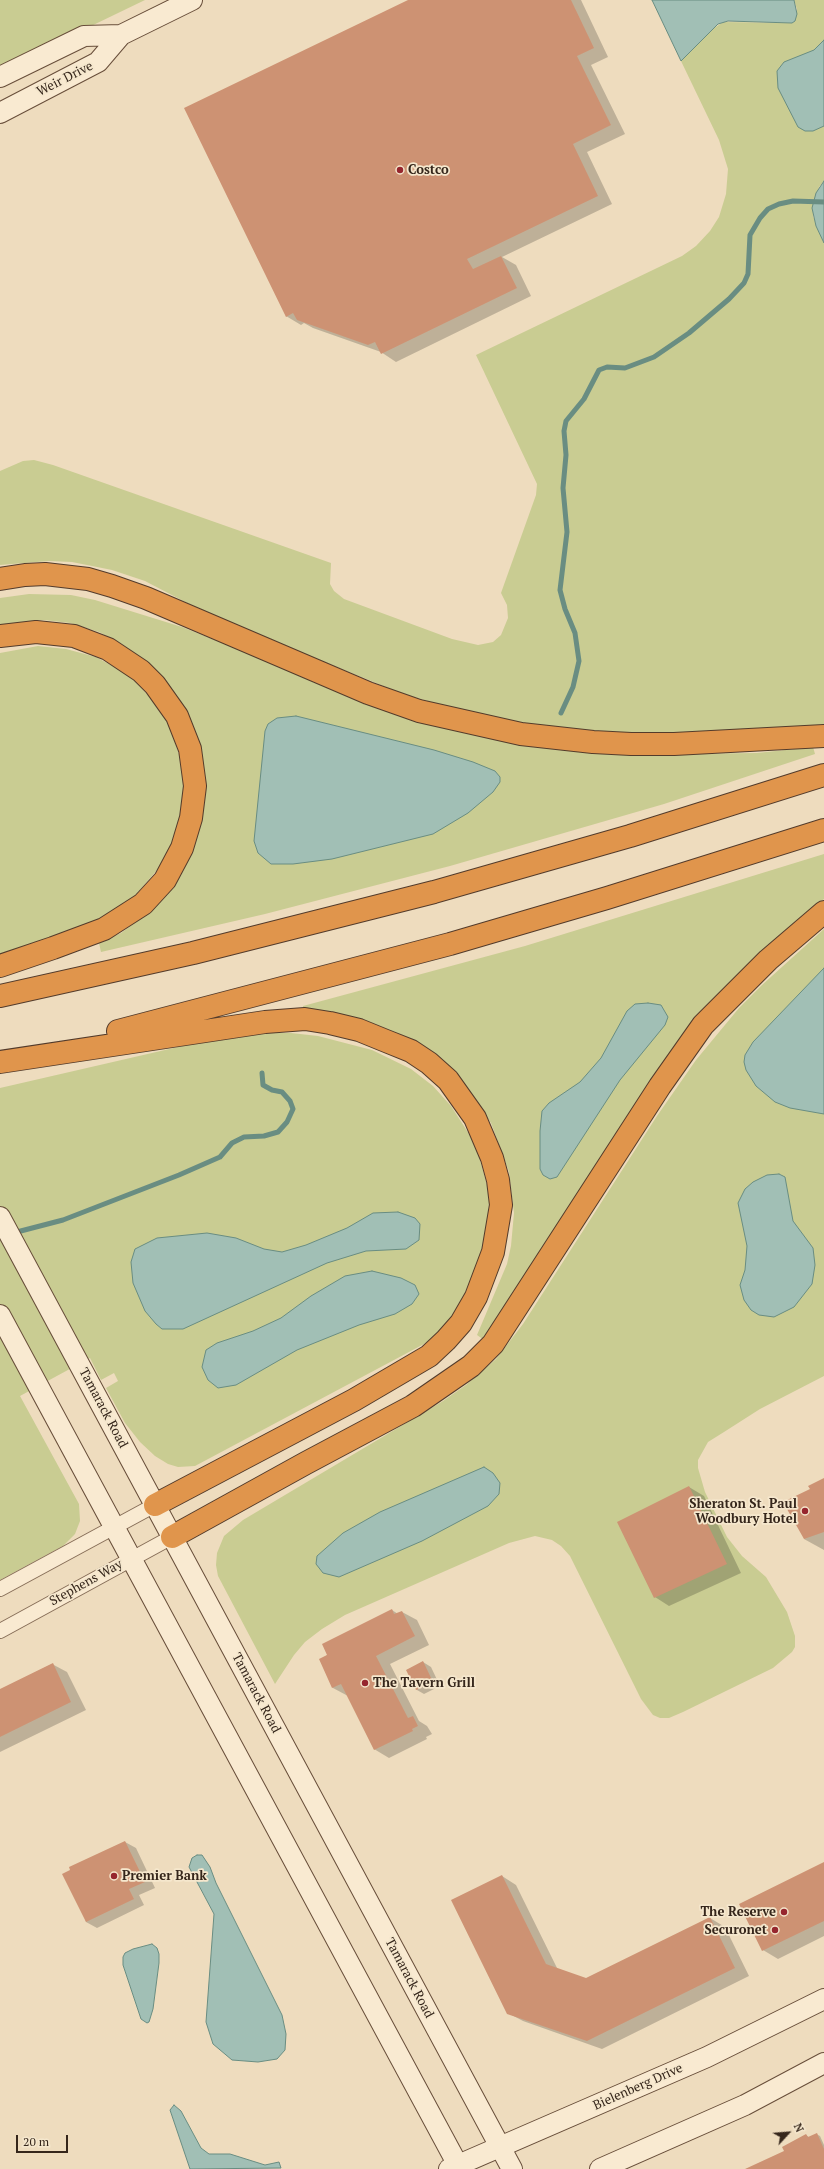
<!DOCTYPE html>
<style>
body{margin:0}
#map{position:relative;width:824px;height:2169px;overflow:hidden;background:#eedcbe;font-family:"PT Serif",serif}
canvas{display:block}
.north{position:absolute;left:768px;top:2113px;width:40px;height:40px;-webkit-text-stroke:3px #f5e7cd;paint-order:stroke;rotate:64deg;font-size:11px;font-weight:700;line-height:16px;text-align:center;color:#35261b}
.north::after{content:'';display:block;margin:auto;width:14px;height:18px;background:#35261b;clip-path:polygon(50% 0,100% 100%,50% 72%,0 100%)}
.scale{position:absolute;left:16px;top:2135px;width:52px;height:18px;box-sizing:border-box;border:2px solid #35261b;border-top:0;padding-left:5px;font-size:12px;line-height:14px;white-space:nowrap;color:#35261b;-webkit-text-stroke:3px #f5e7cd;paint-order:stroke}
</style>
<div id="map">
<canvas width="824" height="2169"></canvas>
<div class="north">N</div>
<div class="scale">20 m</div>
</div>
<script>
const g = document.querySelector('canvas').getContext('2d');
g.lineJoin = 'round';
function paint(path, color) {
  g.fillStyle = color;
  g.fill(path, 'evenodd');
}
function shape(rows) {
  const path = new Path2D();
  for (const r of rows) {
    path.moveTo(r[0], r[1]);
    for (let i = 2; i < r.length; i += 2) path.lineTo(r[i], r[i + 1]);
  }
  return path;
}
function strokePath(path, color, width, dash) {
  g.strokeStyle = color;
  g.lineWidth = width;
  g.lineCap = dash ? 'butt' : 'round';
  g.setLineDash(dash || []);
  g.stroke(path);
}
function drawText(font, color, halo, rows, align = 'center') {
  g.font = font + ' "PT Serif",serif';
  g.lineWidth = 3.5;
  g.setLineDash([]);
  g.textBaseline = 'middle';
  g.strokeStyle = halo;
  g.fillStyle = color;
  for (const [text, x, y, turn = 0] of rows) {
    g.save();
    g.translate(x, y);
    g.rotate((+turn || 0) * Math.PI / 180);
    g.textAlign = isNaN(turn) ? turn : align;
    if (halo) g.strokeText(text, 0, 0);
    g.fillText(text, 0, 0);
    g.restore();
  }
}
const green = shape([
 [0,0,145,0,0,70],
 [794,0,824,0,824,181,819,187,813,216,824,243,824,726,668,734,618,733,540,727,469,713,403,694,214,617,145,581,112,570,72,562,49,561,0,565,0,471,23,461,34,460,53,465,331,563,330,584,334,591,344,599,452,639,478,645,493,642,501,635,508,618,507,605,501,593,536,495,537,484,476,355,682,256,696,246,710,231,719,217,726,194,728,169,719,140,681,61,707,33,723,22,792,23,797,9],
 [29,594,71,595,95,600,182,627,326,684,667,754,757,753,813,747,815,754,664,804,450,866,265,914,101,952,99,943,121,933,152,910,174,884,188,861,201,824,205,800,205,776,201,750,187,713,171,688,154,668,122,644,99,632,70,623,44,620,0,625,0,598],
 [38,646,66,649,96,657,122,671,135,681,156,704,170,727,182,763,185,789,178,830,163,863,134,897,100,920,0,956,0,653],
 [824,854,824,899,784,933,484,1340,477,1335,507,1264,511,1246,514,1213,509,1172,491,1123,470,1092,458,1077,303,1011,303,1006,525,946],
 [824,929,824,1376,760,1409,724,1432,708,1442,698,1460,698,1468,705,1492,727,1537,742,1556,766,1577,787,1612,795,1636,795,1647,792,1652,773,1668,683,1712,669,1718,660,1718,653,1715,641,1699,570,1556,561,1546,552,1540,535,1536,509,1543,345,1615,322,1629,305,1642,294,1655,275,1684,218,1576,216,1565,217,1553,224,1536,243,1520,443,1401,466,1385,496,1359,523,1324,657,1116,696,1060,739,1008,762,985],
 [260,1033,291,1033,318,1036,372,1050,411,1069,433,1086,451,1106,471,1137,478,1153,487,1185,489,1202,487,1240,462,1307,435,1336,424,1344,195,1466,178,1467,168,1464,155,1456,140,1442,125,1423,106,1388,118,1381,114,1373,101,1380,90,1358,20,1396,79,1504,80,1521,75,1534,63,1546,0,1580,0,1088,191,1044]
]);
const water = shape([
 [652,0,794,0,797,14,795,21,792,23,728,21,718,24,681,61,652,0],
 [824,40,824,126,813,131,805,131,798,127,778,88,777,71,784,62,814,50,824,40],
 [824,181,824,243,816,226,812,208,816,193,824,181],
 [296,716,434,750,473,762,495,771,500,777,500,782,493,792,468,813,433,834,332,859,293,864,271,864,258,853,254,841,265,731,268,724,277,718,296,716],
 [824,968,824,1114,790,1108,775,1102,756,1086,746,1070,744,1062,745,1055,753,1042,824,968],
 [648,1003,661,1005,668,1017,665,1025,620,1080,557,1177,550,1179,543,1175,540,1169,540,1131,542,1111,549,1103,580,1082,601,1058,627,1011,635,1004,648,1003],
 [779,1174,785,1177,793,1221,813,1248,815,1265,812,1284,794,1307,774,1317,759,1315,751,1310,744,1300,740,1285,745,1270,747,1246,738,1203,745,1189,753,1182,767,1175,779,1174],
 [398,1212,415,1218,420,1224,419,1240,406,1249,366,1251,327,1263,183,1329,162,1329,156,1324,145,1311,133,1283,131,1262,135,1249,157,1238,207,1233,236,1238,264,1249,282,1252,306,1245,347,1228,373,1213,398,1212],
 [372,1271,401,1278,415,1285,419,1294,412,1304,395,1314,359,1325,297,1350,236,1385,218,1388,208,1380,202,1367,206,1350,217,1343,253,1331,281,1318,311,1296,345,1276,372,1271],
 [484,1467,493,1473,500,1483,499,1494,488,1506,422,1541,339,1577,323,1573,316,1564,317,1556,343,1533,380,1512,484,1467],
 [197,1855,202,1855,210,1867,216,1883,282,2015,286,2034,285,2050,277,2059,258,2062,232,2060,213,2044,206,2022,214,1914,189,1867,192,1858,197,1855],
 [152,1944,157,1948,159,1954,159,1963,153,2009,149,2022,147,2023,141,2019,123,1965,123,1957,125,1953,133,1949,152,1944],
 [174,2105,181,2111,201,2148,209,2154,230,2154,265,2165,279,2162,281,2168,190,2169,170,2110,174,2105]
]);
const shadow = shape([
 [410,0,581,0,608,57,591,65,625,134,587,152,612,204,502,257,516,265,531,296,396,362,381,352,313,328,304,323,301,325,286,316],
 [824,1479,824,1550,804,1539,811,1489],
 [689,1487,704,1496,741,1573,669,1606,655,1597],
 [392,1610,398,1614,402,1612,417,1620,429,1645,390,1664,419,1721,427,1726,432,1734,426,1737,427,1739,389,1758,374,1749,348,1696,333,1688,320,1660],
 [423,1662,431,1667,440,1686,424,1694,417,1690,407,1670],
 [52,1664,67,1672,86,1710,0,1752,0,1690],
 [125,1842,136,1848,155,1888,139,1895,144,1905,97,1928,86,1922,72,1870],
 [824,1863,824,1936,778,1959,763,1950],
 [502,1876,516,1885,558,1970,586,1979,710,1918,725,1927,749,1976,602,2049,523,2021,508,2013],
 [816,2134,820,2136,824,2145,824,2169,751,2169,785,2152,806,2135,810,2138]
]);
const stream = shape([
 [561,713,573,687,579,661,575,633,565,609,560,590,567,532,563,488,566,455,564,431,566,421,584,399,599,370,607,367,625,368,654,357,689,333,729,299,744,283,748,274,750,235,760,218,768,209,779,204,793,201,824,202],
 [13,1233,63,1220,179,1175,220,1157,232,1143,244,1137,264,1136,278,1132,287,1122,293,1109,290,1101,282,1092,272,1090,263,1085,262,1073]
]);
const building = shape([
 [408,0,571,0,594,48,577,56,611,125,573,144,598,196,467,259,473,269,501,256,517,288,381,354,375,342,368,345,297,320,293,313,286,317,184,108],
 [824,1478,824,1532,804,1539,783,1502,810,1489,808,1486],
 [689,1486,727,1564,654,1598,617,1522],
 [392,1609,394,1614,402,1611,415,1636,376,1656,408,1718,413,1716,418,1726,412,1729,413,1731,374,1750,341,1684,332,1688,319,1659,327,1655,322,1644],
 [423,1661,433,1682,416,1690,406,1670],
 [53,1663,71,1702,0,1737,0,1689],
 [125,1841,145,1882,129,1889,134,1899,86,1922,62,1874,70,1870,69,1867],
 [824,1862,824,1921,762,1951,739,1904],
 [502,1875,546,1964,586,1978,710,1917,735,1968,587,2041,507,2014,451,1900],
 [817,2133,824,2149,824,2169,745,2169,784,2151,782,2147,806,2134,808,2137]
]);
const street = shape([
 [0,1589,155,1505],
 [0,1631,172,1537]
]);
const secondary = shape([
 [0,77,84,36,121,35],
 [0,113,98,62,121,35,192,0],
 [0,1217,512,2169],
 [0,1315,460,2169],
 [449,2169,707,2057,824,1999],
 [600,2169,745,2105,824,2063]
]);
const highway = shape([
 [0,579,25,575,45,574,88,579,112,586,146,598,368,693,419,711,521,734,593,742,631,744,674,744,824,736],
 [0,636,36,632,74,636,108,649,141,671,155,685,177,716,190,749,195,786,191,818,182,848,165,880,143,904,104,929,53,948,0,966],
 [0,996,193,953,434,892,630,836,824,775],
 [118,1031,450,944,607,898,824,830],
 [0,1062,265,1022,305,1019,330,1023,359,1030,386,1041,411,1051,429,1063,448,1080,475,1118,492,1158,498,1180,501,1205,493,1252,476,1297,461,1323,446,1340,429,1356,354,1400,155,1505],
 [172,1537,306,1463,413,1406,471,1366,493,1344,660,1086,703,1025,768,960,824,912]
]);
const markers = [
 [400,170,4,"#96262e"],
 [805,1511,4,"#96262e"],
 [365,1683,4,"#96262e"],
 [114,1876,4,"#96262e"],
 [784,1912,4,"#96262e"],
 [775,1930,4,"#96262e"]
];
const streetNames = [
 ["Weir Drive",65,79,-27],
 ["Tamarack Road",103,1408,62],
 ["Stephens Way",86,1583,-29],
 ["Tamarack Road",256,1693,62],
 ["Tamarack Road",409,1978,62],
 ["Bielenberg Drive",638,2087,-24]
];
const poiNames = [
 ["Costco",408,170],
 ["Sheraton St. Paul",797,1504,"right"],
 ["Woodbury Hotel",797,1519,"right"],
 ["The Tavern Grill",373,1683],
 ["Premier Bank",122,1876],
 ["The Reserve",776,1912,"right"],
 ["Securonet",767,1930,"right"]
];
paint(green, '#c9cc92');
paint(water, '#a1bfb5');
strokePath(water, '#698d82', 1);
paint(shadow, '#0003');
strokePath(stream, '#698d82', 5);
paint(building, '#cd9273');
strokePath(street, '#866d57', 16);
strokePath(secondary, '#684e3a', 22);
strokePath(highway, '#533b2b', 24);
strokePath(street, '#f9ead1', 14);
strokePath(secondary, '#f9ead1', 20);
strokePath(highway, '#e0954c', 22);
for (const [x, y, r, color] of markers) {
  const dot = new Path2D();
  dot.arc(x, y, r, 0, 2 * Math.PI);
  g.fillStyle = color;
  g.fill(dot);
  strokePath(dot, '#f5e7cd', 1.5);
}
drawText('13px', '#35261b', '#f5e7cd', streetNames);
drawText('bold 13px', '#35261b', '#f5e7cd', poiNames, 'left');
</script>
